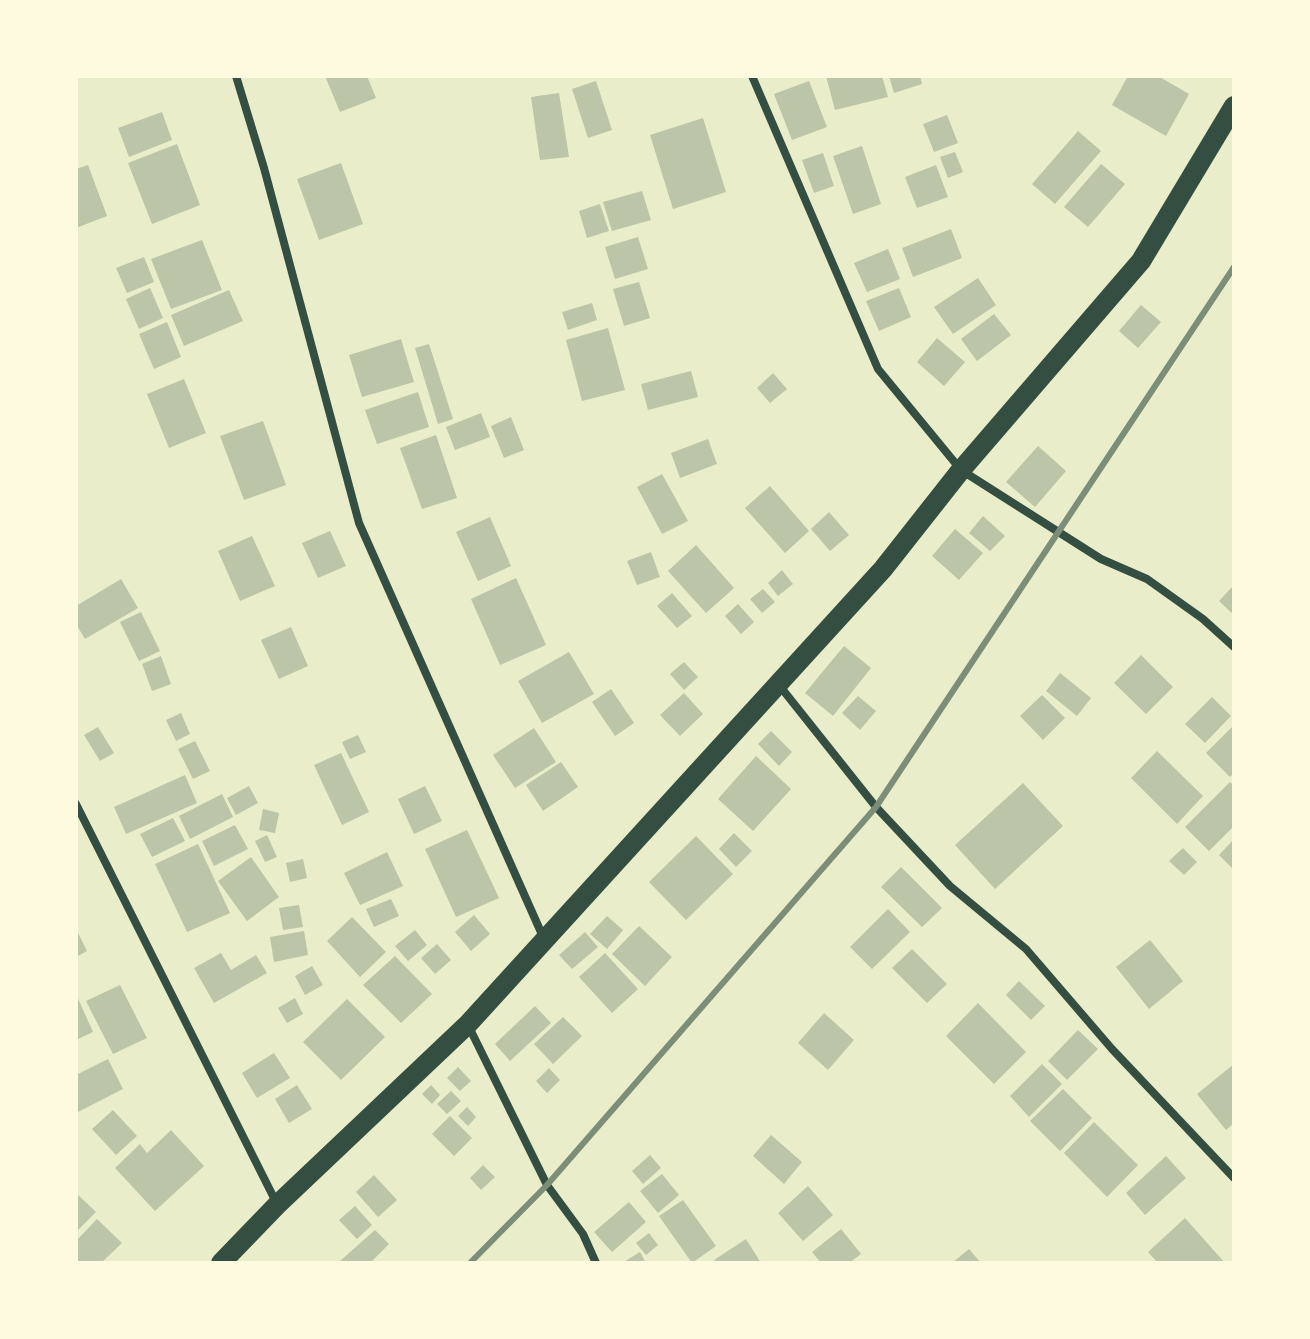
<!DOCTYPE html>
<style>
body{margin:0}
#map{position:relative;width:1310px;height:1339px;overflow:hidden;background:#e9edc9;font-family:"Work Sans",sans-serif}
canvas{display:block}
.frame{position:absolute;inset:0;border:78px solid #fefae0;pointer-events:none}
</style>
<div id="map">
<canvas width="1310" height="1339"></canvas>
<div class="frame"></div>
</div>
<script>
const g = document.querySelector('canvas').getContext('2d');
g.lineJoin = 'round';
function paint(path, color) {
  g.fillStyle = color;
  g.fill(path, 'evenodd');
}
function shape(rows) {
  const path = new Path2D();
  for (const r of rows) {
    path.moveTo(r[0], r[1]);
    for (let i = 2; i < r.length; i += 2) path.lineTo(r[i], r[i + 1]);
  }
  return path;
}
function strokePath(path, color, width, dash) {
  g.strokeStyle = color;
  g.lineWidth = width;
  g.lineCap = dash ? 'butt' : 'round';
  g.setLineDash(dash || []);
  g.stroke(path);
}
const building = shape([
 [325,76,367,76,376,98,340,112],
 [826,76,882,76,888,97,835,110],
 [889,76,920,76,922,84,894,93],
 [1128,76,1158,76,1189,94,1166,136,1112,105],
 [596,81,612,130,588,138,572,89],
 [809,81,827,127,792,140,774,94],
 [559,93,569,157,540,160,531,97],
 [162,112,172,140,129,157,118,128],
 [947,115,958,143,934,152,923,124],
 [703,118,726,192,673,209,650,135],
 [1078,131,1101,151,1055,204,1032,184],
 [177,144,200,205,152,224,128,163],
 [862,146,881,204,853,214,833,156],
 [955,152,963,172,948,178,940,157],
 [823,153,834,186,814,193,802,160],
 [341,163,363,224,319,240,297,179],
 [1101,164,1125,184,1088,227,1064,207],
 [88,165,107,216,76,228,76,169],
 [936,165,948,197,917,208,905,177],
 [642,191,651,220,612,231,603,202],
 [600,204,609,231,587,238,579,211],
 [951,229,962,258,913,277,902,248],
 [638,237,648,269,615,279,605,247],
 [202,240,222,290,171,309,151,259],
 [888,249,900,279,867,292,854,263],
 [144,257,154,282,127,293,116,268],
 [978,278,996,305,953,334,934,307],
 [639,282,650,318,624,326,613,289],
 [150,288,163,318,139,329,126,299],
 [899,288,911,317,879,331,866,301],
 [229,290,243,321,184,346,171,315],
 [592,303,597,320,568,330,562,312],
 [1141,305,1161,322,1138,348,1119,331],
 [994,314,1011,335,977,361,961,339],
 [167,322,181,357,154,369,139,334],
 [608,328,625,390,582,401,566,340],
 [937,338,965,362,944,386,917,362],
 [401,339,414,382,362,397,349,355],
 [429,344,453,419,438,424,415,348],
 [691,371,698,397,648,410,641,384],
 [773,373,787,389,770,403,757,388],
 [184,379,206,433,169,448,147,394],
 [418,392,429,427,377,444,365,410],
 [481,413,490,437,455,450,446,427],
 [511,417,524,450,504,458,491,426],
 [263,421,286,485,244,500,220,436],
 [436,435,457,498,422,509,400,448],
 [708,439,717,464,680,478,671,453],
 [1038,446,1066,471,1035,507,1006,482],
 [662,474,688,521,662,534,637,487],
 [770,486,809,531,785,553,745,508],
 [829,512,849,535,830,551,811,529],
 [983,516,1005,536,990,551,969,533],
 [490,517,511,566,478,581,456,532],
 [955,529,983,553,959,580,932,556],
 [330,531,346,566,318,578,302,543],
 [252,536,275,586,240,601,218,551],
 [696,545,734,588,706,613,668,571],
 [651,552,660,577,637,585,627,561],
 [782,570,793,584,778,596,768,583],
 [516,578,546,645,500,665,471,599],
 [121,579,138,608,85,639,76,624,76,606],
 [1234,585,1234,615,1219,601],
 [763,589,775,602,762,613,750,599],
 [672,593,692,616,677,628,657,606],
 [738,604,754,622,741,634,725,616],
 [141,612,160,651,139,661,120,622],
 [291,627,308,666,279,679,261,640],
 [844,646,871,668,833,716,805,693],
 [569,652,594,694,542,723,518,681],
 [1141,655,1173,687,1146,714,1114,683],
 [161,656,171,684,152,691,142,664],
 [684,662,698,677,684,690,670,674],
 [1060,673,1091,698,1077,716,1046,691],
 [611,689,634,723,615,736,592,702],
 [684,693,703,714,680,736,660,715],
 [1042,695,1065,718,1043,740,1020,716],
 [858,696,876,711,860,730,842,713],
 [1212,697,1231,716,1205,743,1185,724],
 [181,713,190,734,176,741,166,720],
 [1234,725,1234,773,1230,777,1206,753],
 [98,727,114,753,100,761,84,735],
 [534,728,556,762,515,788,493,755],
 [771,731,792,752,779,766,758,744],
 [358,735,366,752,350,759,342,742],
 [195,741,210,771,193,779,178,749],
 [1157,751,1203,796,1177,824,1131,778],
 [341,753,369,812,342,825,314,765],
 [756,756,791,789,753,831,718,799],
 [561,762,578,787,543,811,526,785],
 [185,775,197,803,126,834,114,807],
 [1230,782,1234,786,1234,826,1209,851,1185,827],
 [1023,783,1063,826,995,889,955,845],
 [249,786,258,803,236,815,227,798],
 [425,786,442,821,414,834,398,799],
 [222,794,233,817,190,839,179,816],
 [263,809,279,813,275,833,259,830],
 [173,818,185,841,152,857,140,834],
 [235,825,248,849,214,866,202,841],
 [467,830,499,898,456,917,425,849],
 [734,833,752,851,736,867,719,849],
 [267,835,277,857,265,862,255,841],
 [696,836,733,874,686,920,649,882],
 [1234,839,1234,870,1219,855],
 [198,844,230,913,187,932,155,864],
 [1183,848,1197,862,1184,875,1169,861],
 [387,852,403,886,360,905,344,873],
 [251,857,279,897,247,921,218,881],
 [303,859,307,878,290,882,286,863],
 [901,867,942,908,922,927,881,887],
 [391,899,399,916,374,927,366,909],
 [299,905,303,927,283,930,279,908],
 [888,909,910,932,872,969,850,947],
 [474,915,490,934,471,951,455,932],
 [607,916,623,930,607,949,590,934],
 [352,917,386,952,360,977,327,941],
 [639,926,672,957,645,986,612,954],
 [76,929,87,951,76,957],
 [415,930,427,945,408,961,395,946],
 [304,931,308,955,274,962,270,937],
 [585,932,598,947,572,969,559,955],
 [1150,940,1183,981,1149,1009,1116,967],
 [437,944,451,960,435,974,421,958],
 [912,949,947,984,927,1003,892,968],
 [221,953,231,970,256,955,267,973,214,1003,194,968],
 [605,953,638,989,612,1013,579,977],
 [395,956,432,994,401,1023,363,985],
 [312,966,323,985,305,995,295,976],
 [1019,981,1045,1006,1031,1020,1006,995],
 [120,985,147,1038,113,1054,86,1001],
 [76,994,93,1032,76,1040],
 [295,998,303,1014,287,1023,278,1008],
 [347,999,385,1037,341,1080,303,1042],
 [978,1003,1026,1052,994,1084,946,1036],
 [535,1006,551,1023,510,1061,495,1044],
 [824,1013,854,1040,828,1070,798,1043],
 [563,1017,582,1036,553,1064,534,1044],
 [1078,1030,1098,1049,1067,1080,1048,1061],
 [274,1053,290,1078,257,1098,242,1073],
 [108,1059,123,1089,76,1113,76,1075],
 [1042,1064,1062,1084,1029,1117,1010,1096],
 [1234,1064,1234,1123,1226,1130,1197,1094],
 [458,1067,471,1081,460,1091,447,1078],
 [549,1068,560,1080,547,1093,536,1081],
 [297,1085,312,1109,289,1123,275,1099],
 [431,1085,440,1095,432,1104,422,1094],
 [1063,1089,1092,1118,1060,1151,1030,1121],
 [451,1091,461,1101,447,1114,437,1104],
 [467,1107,476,1117,468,1126,458,1116],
 [113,1110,137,1136,116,1155,92,1129],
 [450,1116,472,1138,454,1156,432,1134],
 [1094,1122,1138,1165,1107,1197,1064,1153],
 [171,1130,204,1166,155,1211,115,1168,140,1144,147,1153],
 [771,1135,802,1162,784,1184,753,1156],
 [650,1155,661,1168,643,1184,632,1171],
 [1166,1156,1186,1178,1145,1215,1126,1193],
 [483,1165,495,1177,481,1190,470,1178],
 [662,1174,679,1195,658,1213,640,1191],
 [374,1175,397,1200,378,1217,356,1192],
 [808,1186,833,1215,803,1241,778,1213],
 [76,1193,96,1212,76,1232],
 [683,1200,716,1246,692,1263,659,1216],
 [629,1202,646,1222,612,1252,594,1232],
 [355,1206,372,1225,357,1239,339,1220],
 [1185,1218,1225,1263,1158,1263,1148,1252],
 [97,1219,122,1243,101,1263,77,1263,76,1241],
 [841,1229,861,1254,849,1263,821,1263,812,1252],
 [375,1230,389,1244,370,1263,342,1263,340,1261],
 [649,1233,658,1245,646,1255,636,1243],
 [746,1239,761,1263,716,1263,714,1260],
 [969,1249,981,1263,952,1263],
 [640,1252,646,1263,622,1263]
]);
const minor = shape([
 [236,76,264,168,359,523,544,939],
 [752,76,878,369,961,470,1101,559,1147,579,1203,619,1234,647],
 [779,685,876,807,950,886,1026,949,1112,1049,1234,1178],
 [76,804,277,1204],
 [468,1025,547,1185,583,1234,596,1263]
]);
const primary = shape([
 [221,1263,277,1205,468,1024,883,569,961,470,1141,261,1234,106]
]);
const rail = shape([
 [470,1263,547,1185,876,807,1234,267]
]);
paint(building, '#bcc5a7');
strokePath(minor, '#344e41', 8);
strokePath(primary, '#344e41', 20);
strokePath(rail, '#7c8e77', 6);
</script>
